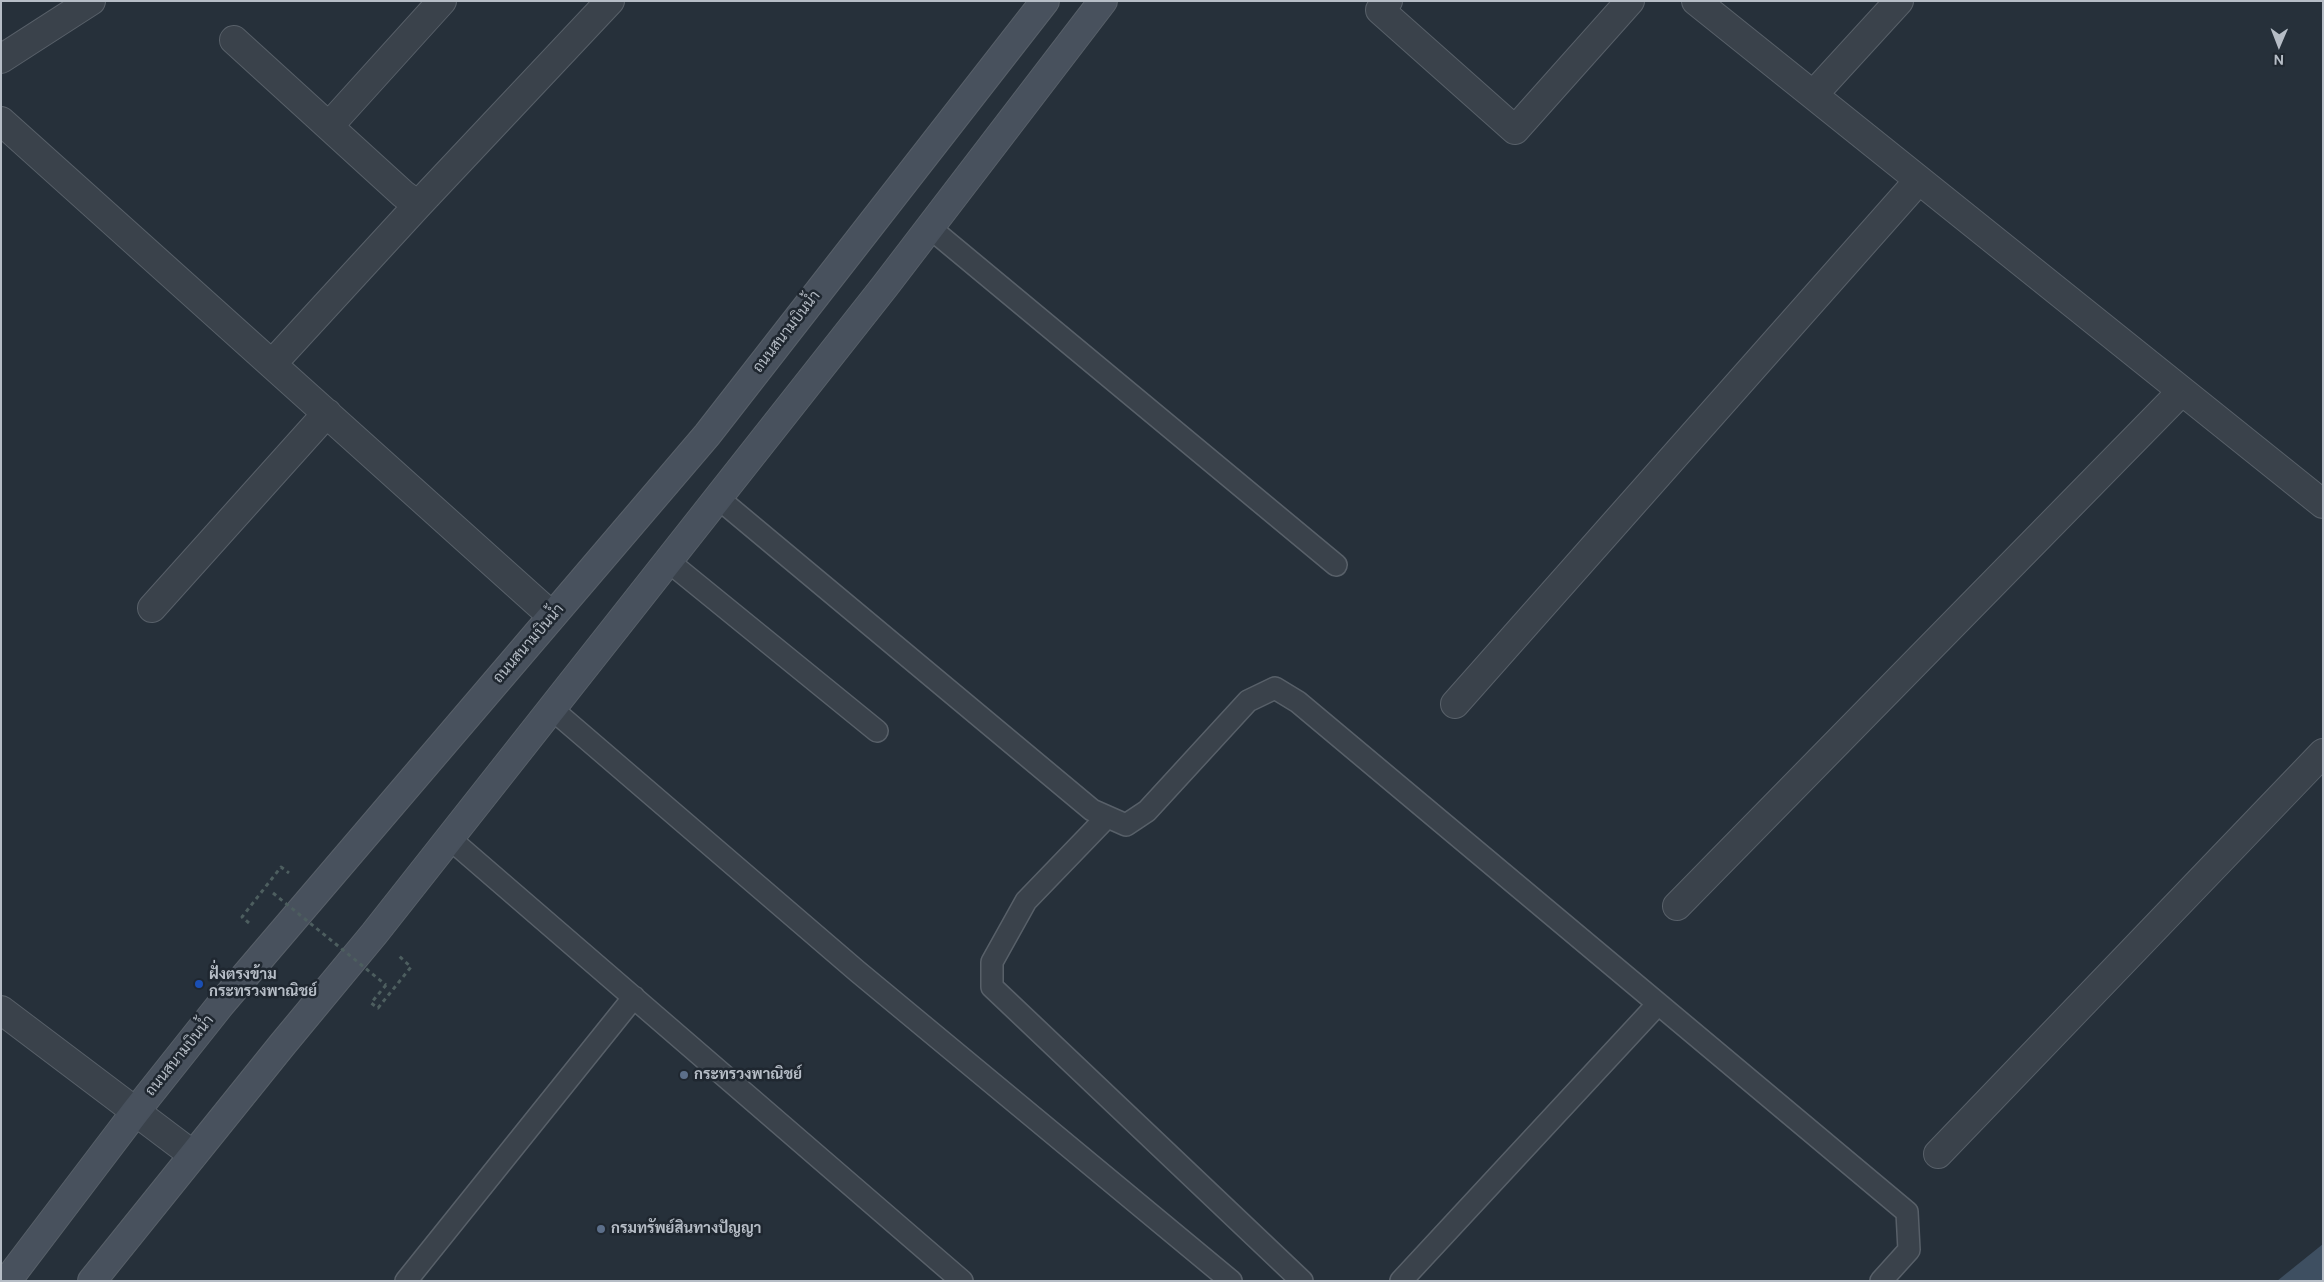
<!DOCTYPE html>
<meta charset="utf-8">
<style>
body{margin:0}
#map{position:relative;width:2324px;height:1282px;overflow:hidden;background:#26303a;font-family:"DM Sans",sans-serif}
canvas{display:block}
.frame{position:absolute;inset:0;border:2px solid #b6bdc6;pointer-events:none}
.north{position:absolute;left:2254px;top:20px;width:50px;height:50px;-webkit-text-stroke:4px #1f2730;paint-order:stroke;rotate:181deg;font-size:14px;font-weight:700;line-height:20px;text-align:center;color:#b6bdc6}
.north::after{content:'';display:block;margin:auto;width:18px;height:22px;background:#b6bdc6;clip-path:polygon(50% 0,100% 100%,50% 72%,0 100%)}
</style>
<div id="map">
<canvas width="2324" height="1282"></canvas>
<div class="frame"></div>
<div class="north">N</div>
</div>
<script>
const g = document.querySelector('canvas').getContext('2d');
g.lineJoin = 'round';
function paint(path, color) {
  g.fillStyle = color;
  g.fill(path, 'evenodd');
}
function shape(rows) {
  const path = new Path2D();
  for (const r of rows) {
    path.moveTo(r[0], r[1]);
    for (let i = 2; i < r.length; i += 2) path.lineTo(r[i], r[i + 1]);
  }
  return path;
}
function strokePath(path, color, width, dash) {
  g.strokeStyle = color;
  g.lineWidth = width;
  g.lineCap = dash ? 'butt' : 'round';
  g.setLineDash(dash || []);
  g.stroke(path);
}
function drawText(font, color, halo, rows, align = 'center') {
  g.font = font + ' "DM Sans",Sarabun,sans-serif';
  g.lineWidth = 5;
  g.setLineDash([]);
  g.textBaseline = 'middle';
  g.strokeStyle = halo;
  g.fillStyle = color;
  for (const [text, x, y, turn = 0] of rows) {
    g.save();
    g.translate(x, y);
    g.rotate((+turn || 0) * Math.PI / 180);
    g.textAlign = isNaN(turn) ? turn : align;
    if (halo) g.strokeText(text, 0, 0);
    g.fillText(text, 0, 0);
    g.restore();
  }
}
const water = shape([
 [2323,1244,2323,1281,2277,1281]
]);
const path = shape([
 [249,923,242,917,281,867,289,873],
 [386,985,371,1003,378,1008,411,967,398,955]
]);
const service = shape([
 [929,227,1336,565],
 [718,498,1092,810,1126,825,1147,811,1248,701,1275,688,1298,702,1907,1212,1909,1250,1881,1281],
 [668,561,877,731],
 [552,709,857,971,1231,1281],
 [1107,817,1026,901,992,962,992,987,1302,1281],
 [449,838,962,1281],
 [406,1281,634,997],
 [1401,1281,1658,1004]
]);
const minor = shape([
 [1388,1,1380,10,1515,130,1630,1],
 [1696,1,2323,504],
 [234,40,403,194,418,205],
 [1,59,91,1],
 [1813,95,1899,1],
 [1,121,552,616],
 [329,126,442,1],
 [272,364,418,205,610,1],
 [152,608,327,413],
 [1455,704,1919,180],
 [1677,906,2182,391],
 [1,1010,193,1155],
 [1938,1154,2323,753]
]);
const secondary = shape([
 [7,1281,136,1111,221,1004,707,435,1045,1],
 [92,1281,282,1045,374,934,885,286,1103,1]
]);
const pathBridge = shape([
 [273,893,386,985]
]);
const markers = [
 [199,984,5,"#1a4fb4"],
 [684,1075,5,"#5c6f8a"],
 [601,1229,5,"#5c6f8a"]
];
const streetNames = [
 ["ถนนสนามบินน้ำ",787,332,-52],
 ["ถนนสนามบินน้ำ",529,644,-49],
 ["ถนนสนามบินน้ำ",180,1056,-51]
];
const poiNames = [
 ["ฝั่งตรงข้าม",209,975],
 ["กระทรวงพาณิชย์",209,992],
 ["กระทรวงพาณิชย์",694,1075],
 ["กรมทรัพย์สินทางปัญญา",611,1229]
];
paint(water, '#3e4f61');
strokePath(service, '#586069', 24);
strokePath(minor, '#586069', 30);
strokePath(secondary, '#586069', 30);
strokePath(path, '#4d5e5f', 3, [4, 4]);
strokePath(service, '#3a424b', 21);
strokePath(minor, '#3a424b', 28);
strokePath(secondary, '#48515d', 28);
strokePath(pathBridge, '#4d5e5f', 3, [4, 4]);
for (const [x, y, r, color] of markers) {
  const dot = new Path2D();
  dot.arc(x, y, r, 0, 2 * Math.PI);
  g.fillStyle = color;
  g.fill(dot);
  strokePath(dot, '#1f2730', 2);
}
drawText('15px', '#b6bdc6', '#1f2730', streetNames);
drawText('bold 15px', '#b6bdc6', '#1f2730', poiNames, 'left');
</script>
